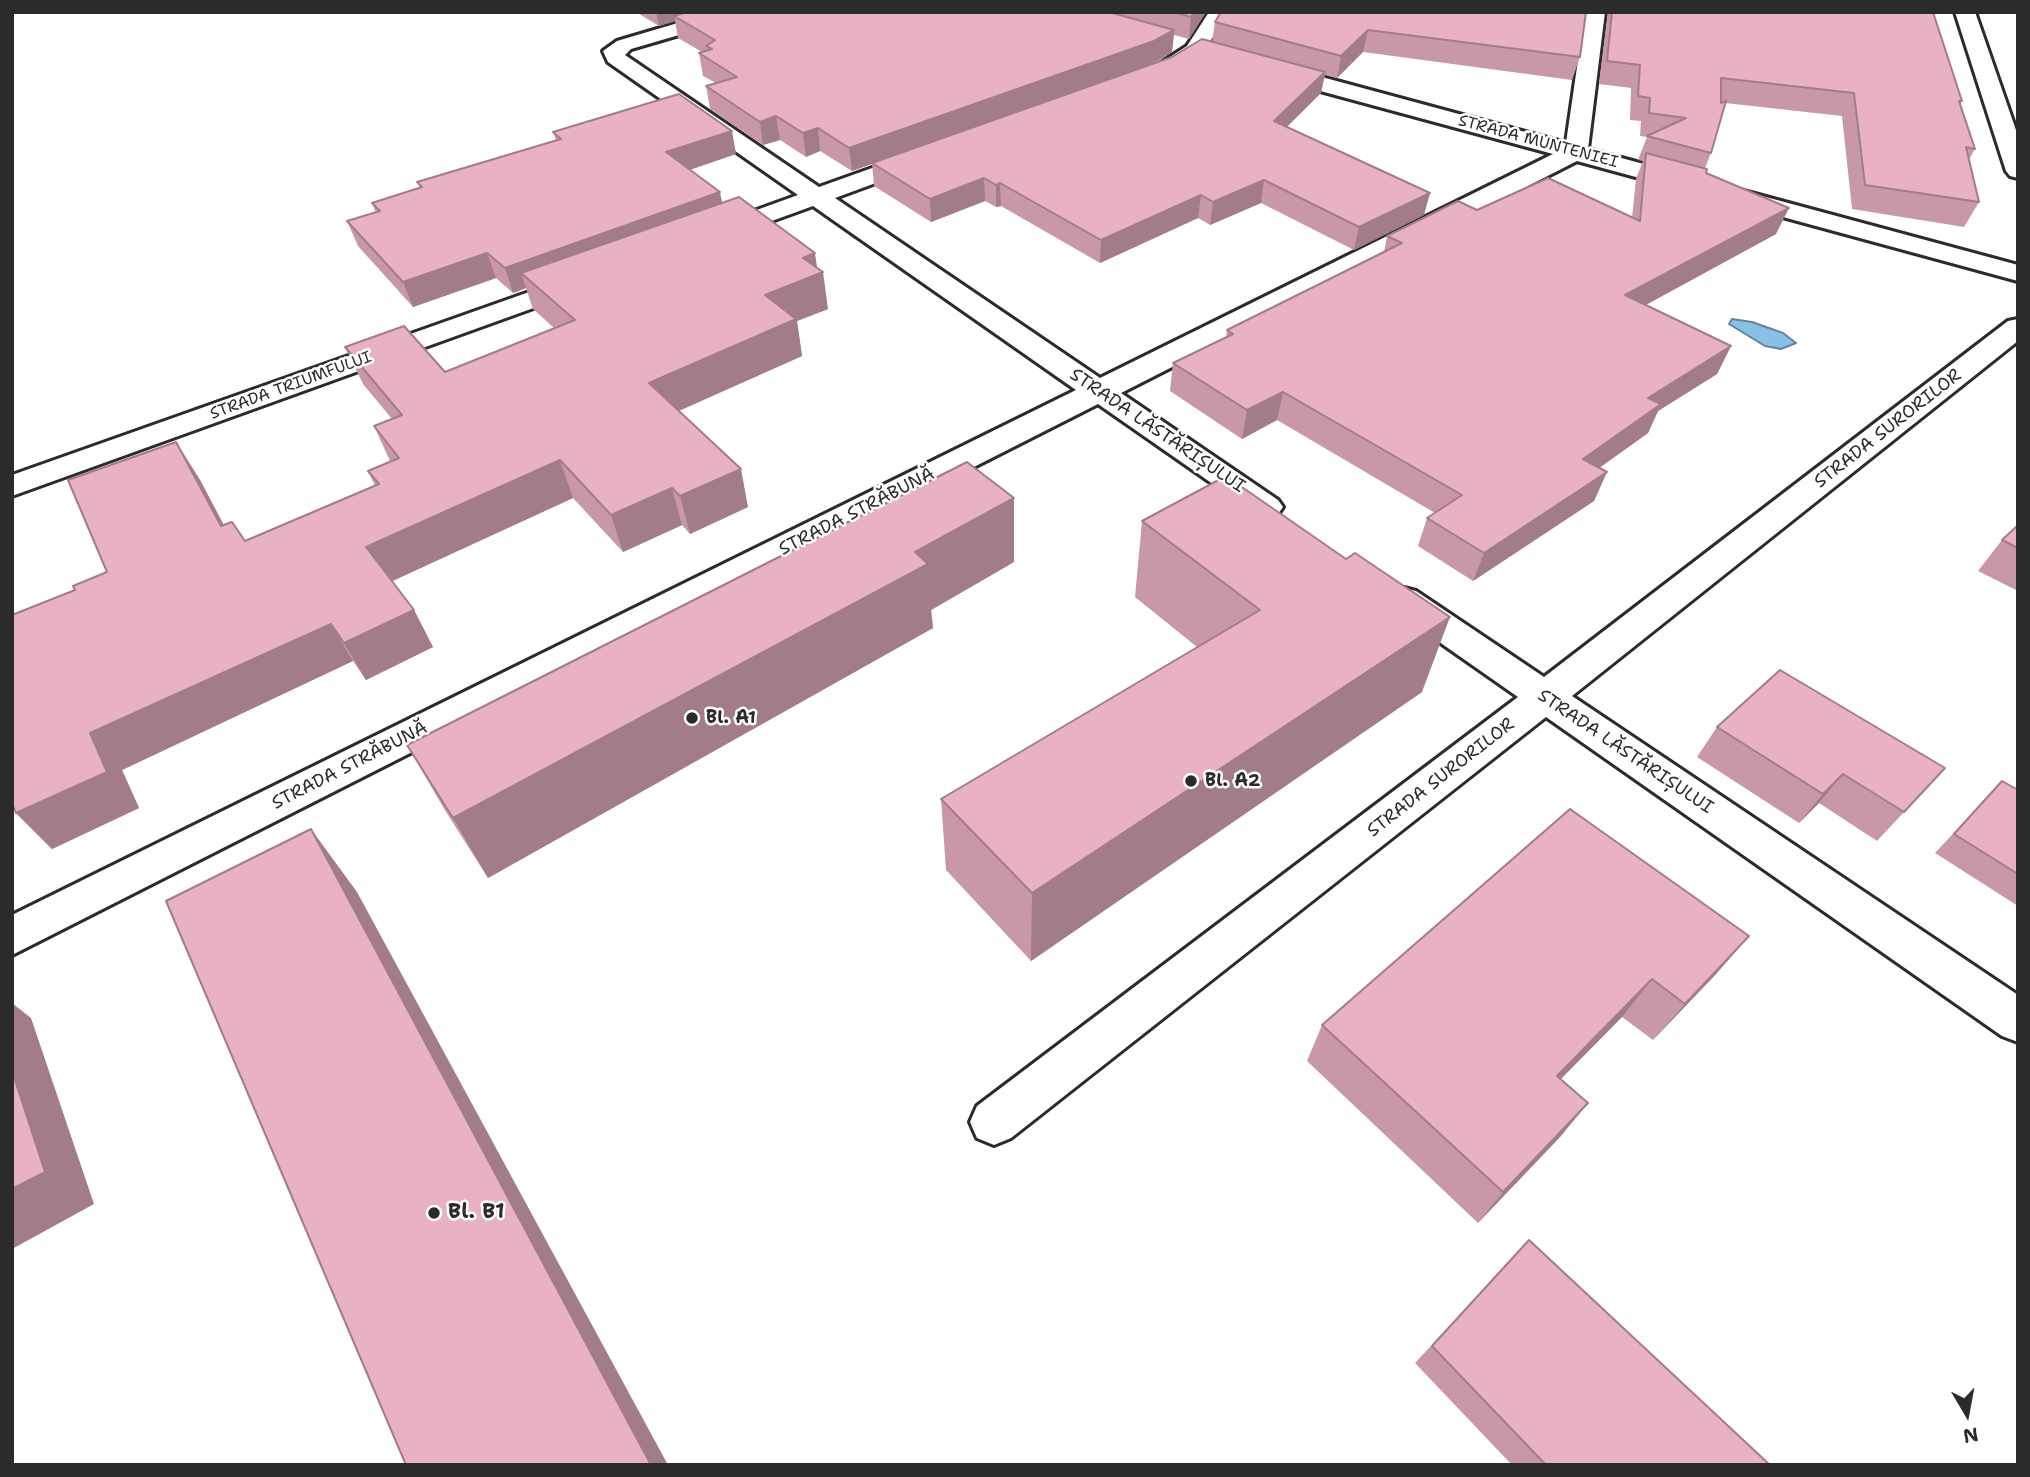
<!DOCTYPE html>
<meta charset="utf-8">
<style>
body{margin:0}
#map{position:relative;width:2030px;height:1477px;overflow:hidden;background:#fff;font-family:"Shantell Sans",sans-serif}
canvas{display:block}
.frame{position:absolute;inset:0;border:14px solid #2b2b2b;pointer-events:none}
.north{position:absolute;left:1932px;top:1379px;width:70px;height:70px;-webkit-text-stroke:5px #fff;paint-order:stroke;rotate:170deg;font-size:19px;font-weight:700;line-height:28px;text-align:center;color:#2b2b2b}
.north::after{content:'';display:block;margin:auto;width:24px;height:32px;background:#2b2b2b;clip-path:polygon(50% 0,100% 100%,50% 72%,0 100%)}
</style>
<div id="map">
<canvas width="2030" height="1477"></canvas>
<div class="frame"></div>
<div class="north">N</div>
</div>
<script>
const g = document.querySelector('canvas').getContext('2d');
g.lineJoin = 'round';
function paint(path, color) {
  g.fillStyle = color;
  g.fill(path, 'evenodd');
}
function shape(rows) {
  const path = new Path2D();
  for (const r of rows) {
    path.moveTo(r[0], r[1]);
    for (let i = 2; i < r.length; i += 2) path.lineTo(r[i], r[i + 1]);
  }
  return path;
}
function strokePath(path, color, width, dash) {
  g.strokeStyle = color;
  g.lineWidth = width;
  g.lineCap = dash ? 'butt' : 'round';
  g.setLineDash(dash || []);
  g.stroke(path);
}
function drawText(font, color, halo, rows, align = 'center') {
  g.font = font + ' "Shantell Sans",sans-serif';
  g.lineWidth = 5;
  g.setLineDash([]);
  g.textBaseline = 'middle';
  g.strokeStyle = halo;
  g.fillStyle = color;
  for (const [text, x, y, turn = 0] of rows) {
    g.save();
    g.translate(x, y);
    g.rotate((+turn || 0) * Math.PI / 180);
    g.textAlign = isNaN(turn) ? turn : align;
    if (halo) g.strokeText(text, 0, 0);
    g.fillText(text, 0, 0);
    g.restore();
  }
}
const water = shape([
 [1732,319,1752,322,1783,333,1796,343,1781,349,1765,346,1729,324,1732,319]
]);
const minor = shape([
 [715,12,747,12,744,16,631,49,625,55,819,187,914,153,930,153,934,158,930,163,835,198,1100,378,1553,154,1265,76,1262,71,1265,66,1281,66,1566,143,1585,12,1605,12,1588,149,2018,265,2018,281,1577,161,1121,393,1278,500,1283,507,1278,514,1267,518,1256,514,1098,404,12,955,12,915,1076,390,813,206,725,238,707,238,703,233,707,228,798,195,608,62,603,51,617,41,715,12],
 [1209,12,1229,12,1202,54,1170,74,1156,74,1152,70,1156,66,1187,46,1209,12],
 [1955,12,1975,12,2018,136,2018,178,2010,176,2006,171,1955,12],
 [580,274,589,276,593,282,589,288,12,496,12,475,580,274],
 [2018,319,2018,341,1572,696,2018,995,2018,1042,2002,1036,1546,717,1011,1138,994,1145,977,1138,970,1122,977,1106,1518,697,1392,609,1387,600,1392,591,1404,588,1416,591,1544,677,2008,321,2018,319]
]);
const wall = shape([
 [636,12,1206,12,1189,39,1174,35,1172,52,1152,64,1014,113,1172,57,1212,42,1215,22,1586,12,1580,57,1572,80,1363,52,1337,78,1325,75,1321,93,1287,127,1424,215,1354,250,1261,203,1210,225,1198,218,1100,263,1001,206,996,207,985,201,931,222,874,186,872,164,852,171,820,151,806,157,780,140,763,145,710,109,706,86,716,83,703,76,699,53,702,52,678,38,675,21,659,26],
 [1608,12,1933,12,1962,101,1960,105,1975,149,1969,159,1979,202,1964,227,1852,209,1842,116,1725,103,1711,153,1705,168,1706,173,1776,234,1646,305,1731,346,1717,374,1658,411,1648,433,1599,468,1607,472,1594,501,1473,581,1418,546,1427,518,1435,513,1277,420,1242,439,1170,391,1173,363,1226,338,1227,330,1384,252,1387,236,1477,210,1632,218,1636,179,1643,161,1638,160,1647,137,1640,136,1641,121,1630,120,1631,88,1599,84],
 [553,132,736,154,690,170,722,203,817,268,828,309,797,321,802,356,679,411,748,507,690,534,682,525,623,552,573,498,392,581,414,610,433,647,366,680,353,661,122,770,139,808,52,849,16,813,75,590,107,572,176,442,200,480,224,525,245,541,375,486,368,471,390,461,374,426,392,419,363,384,345,347,445,372,554,328,533,309,526,288,513,293,496,278,413,307,358,246,347,221,376,213,372,203,420,188,417,182,556,140],
 [1142,521,1422,692,1031,961,946,870,941,799,1197,647,1135,597],
 [2018,525,2018,591,1978,571,2002,540],
 [1014,562,931,610,933,628,488,878,443,807,407,745],
 [1717,727,1945,768,1877,841,1819,803,1799,823,1697,757],
 [2002,781,2018,790,2018,906,1935,853],
 [1749,936,1716,974,1653,1040,1622,1017,1561,1079,1588,1103,1560,1137,1478,1223,1307,1061,1322,1025],
 [1529,1240,1770,1465,1512,1465,1415,1363]
]);
const shadedWall = shape([
 [656,12,705,12,674,16,675,21,659,26],
 [1194,12,1206,12,1189,39,1191,17],
 [1174,30,1172,52,1152,64,852,171,849,148],
 [1368,30,1363,52,1337,78,1341,56],
 [1325,72,1321,93,1270,143,1274,121],
 [776,116,780,140,763,145,760,122],
 [818,128,820,151,806,157,803,133],
 [732,131,736,154,671,176,666,152],
 [984,178,985,201,931,222,930,199],
 [1264,180,1261,203,1210,225,1213,202],
 [1000,183,1001,206,996,207,996,185],
 [720,192,725,217,521,273,526,288,513,293,505,268],
 [1430,193,1424,215,1354,250,1359,227],
 [1201,195,1198,218,1100,263,1101,240],
 [1789,208,1776,234,1614,322,1625,295],
 [487,253,496,278,413,307,403,282],
 [815,253,818,274,823,272,828,309,797,321,802,356,658,420,649,383,765,295,803,258],
 [1731,346,1717,374,1658,411,1648,433,1571,488,1583,459,1648,398],
 [1283,392,1277,420,1242,439,1247,410],
 [176,442,200,480,244,564,221,526],
 [560,460,573,498,386,584,366,547],
 [741,469,748,507,690,534,680,496],
 [1607,472,1594,501,1473,581,1484,553],
 [672,488,682,525,623,552,611,515],
 [1014,498,1014,562,931,610,933,628,488,878,453,818,915,552],
 [414,610,433,647,366,680,344,643],
 [1450,617,1422,692,1031,961,1032,893],
 [331,624,353,661,122,770,139,808,52,849,16,813,90,733],
 [1843,774,1819,803,1799,823,1823,794],
 [311,829,357,892,668,1465,651,1465],
 [1749,936,1716,974,1653,1040,1685,1004],
 [1652,979,1622,1017,1530,1110,1557,1076],
 [12,1003,31,1018,94,1204,12,1249],
 [1588,1103,1560,1137,1478,1223,1503,1192]
]);
const building = shape([
 [687,12,1109,12,1174,30,1154,41,849,148,818,128,803,133,776,116,760,122,706,86,737,77,699,53,712,49,706,46,715,40,674,16,687,12],
 [1174,12,1194,12,1191,17,1174,12],
 [1221,12,1586,12,1580,57,1368,30,1341,56,1215,22,1221,12],
 [1612,12,1933,12,1962,101,1959,101,1975,149,1966,147,1979,202,1865,185,1854,93,1721,78,1721,103,1726,101,1711,153,1647,136,1686,118,1649,113,1650,98,1638,96,1640,65,1607,61,1612,12],
 [1202,39,1325,72,1274,121,1430,193,1359,227,1264,180,1213,202,1201,195,1101,240,1000,183,996,185,984,178,930,199,872,163,1172,57,1202,39],
 [679,94,732,131,666,152,720,192,505,268,487,253,403,282,347,221,380,211,372,203,422,187,417,182,561,139,553,132,679,94],
 [1646,153,1707,169,1706,173,1789,208,1625,295,1731,346,1648,398,1661,404,1583,459,1607,472,1484,553,1427,518,1462,495,1283,392,1247,410,1173,363,1233,334,1227,330,1402,243,1387,236,1458,201,1477,210,1548,178,1640,221,1646,153],
 [739,197,815,253,803,258,823,272,765,295,796,319,649,383,741,469,680,496,672,488,611,515,560,460,366,547,414,610,344,643,331,624,90,733,107,772,16,813,12,803,12,615,75,590,73,586,107,572,68,480,176,442,221,526,232,522,245,541,379,484,368,471,399,458,374,426,402,415,345,347,404,326,445,372,575,320,521,273,739,197],
 [967,462,1014,498,915,552,928,564,453,818,407,745,967,462],
 [1226,476,1346,559,1355,553,1450,617,1032,893,941,799,1260,610,1142,521,1226,476],
 [2018,525,2018,548,2002,540,2018,525],
 [1780,670,1945,768,1904,812,1843,774,1823,794,1717,727,1780,670],
 [2002,781,2018,790,2018,874,1954,834,2002,781],
 [1570,809,1749,936,1685,1004,1652,979,1557,1076,1588,1103,1503,1192,1322,1025,1570,809],
 [311,829,651,1465,406,1465,166,901,311,829],
 [12,1071,45,1172,12,1189,12,1071],
 [1529,1240,1770,1465,1546,1465,1432,1346,1529,1240]
]);
const markers = [
 [692,718,7,"#2b2b2b"],
 [1191,781,7,"#2b2b2b"],
 [434,1213,7,"#2b2b2b"]
];
const farStreetnames = [
 ["STRADA MUNTENIEI",1538,142,15],
 ["STRADA TRIUMFULUI",291,386,-20]
];
const streetNames = [
 ["STRADA SURORILOR",1888,429,-38],
 ["STRADA LĂSTĂRIȘULUI",1157,431,34],
 ["STRADA STRĂBUNĂ",857,512,-27],
 ["STRADA LĂSTĂRIȘULUI",1625,752,34],
 ["STRADA STRĂBUNĂ",350,766,-27],
 ["STRADA SURORILOR",1441,778,-38]
];
const poiNames = [
 ["Bl. A1",706,718],
 ["Bl. A2",1205,781]
];
const nearPoinames = [
 ["Bl. B1",448,1213]
];
paint(water, '#88c0e6');
strokePath(water, '#63849b', 2);
strokePath(minor, '#2b2b2b', 6);
paint(minor, '#fff');
paint(wall, '#c898a9');
paint(shadedWall, '#a37c89');
paint(building, '#e9b1c4');
strokePath(building, '#a37c89', 2);
for (const [x, y, r, color] of markers) {
  const dot = new Path2D();
  dot.arc(x, y, r, 0, 2 * Math.PI);
  g.fillStyle = color;
  g.fill(dot);
  strokePath(dot, '#fff', 2.5);
}
drawText('16px', '#2b2b2b', '#fff', farStreetnames);
drawText('18px', '#2b2b2b', '#fff', streetNames);
drawText('bold 18px', '#2b2b2b', '#fff', poiNames, 'left');
drawText('bold 21px', '#2b2b2b', '#fff', nearPoinames, 'left');
</script>
